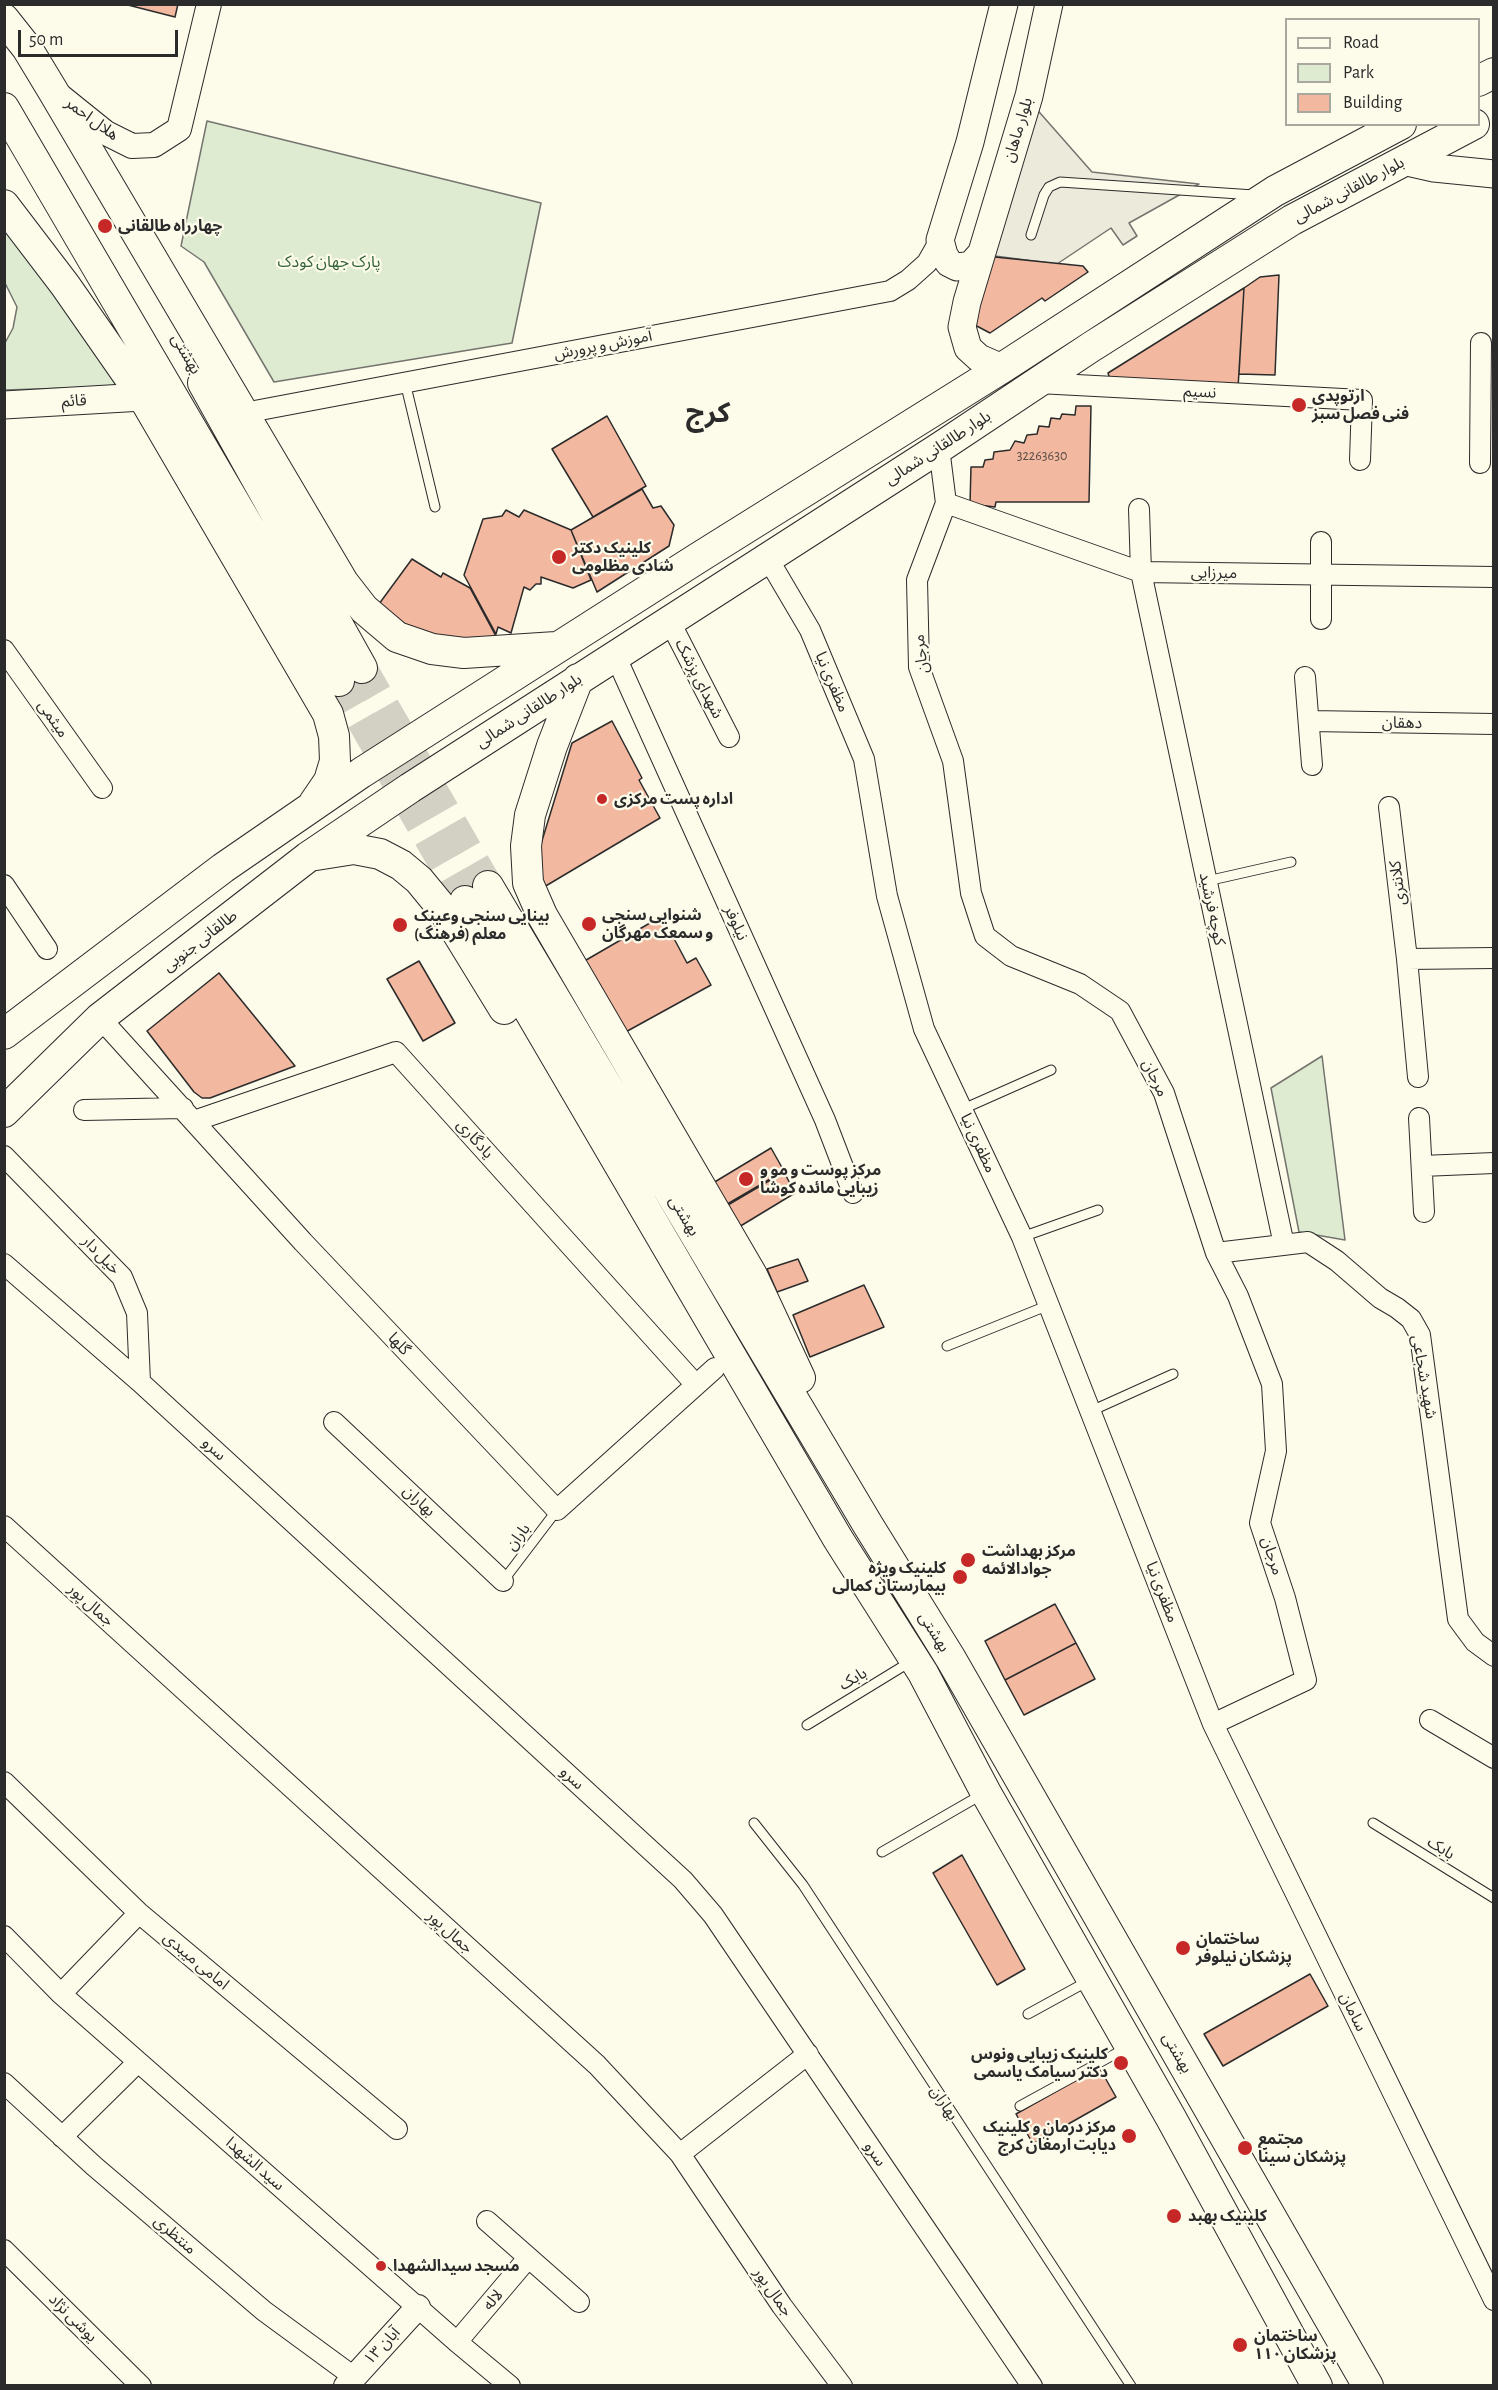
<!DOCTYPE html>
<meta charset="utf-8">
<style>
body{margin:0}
#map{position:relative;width:1498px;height:2390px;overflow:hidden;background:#fdfbea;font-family:"Alegreya Sans",sans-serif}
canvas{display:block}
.frame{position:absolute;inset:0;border:6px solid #2b2b2b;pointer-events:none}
.legend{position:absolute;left:1285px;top:18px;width:195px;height:108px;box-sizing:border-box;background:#fdfbea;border:2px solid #a9a89e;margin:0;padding:8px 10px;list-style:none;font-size:18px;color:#2b2b2b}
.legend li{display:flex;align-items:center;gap:12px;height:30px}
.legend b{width:30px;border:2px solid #a9a89e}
.scale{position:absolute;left:18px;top:30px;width:160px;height:27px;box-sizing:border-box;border:3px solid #2b2b2b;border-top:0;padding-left:8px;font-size:18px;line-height:21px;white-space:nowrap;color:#2b2b2b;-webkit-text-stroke:4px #fdfbea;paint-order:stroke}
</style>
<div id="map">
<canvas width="1498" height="2390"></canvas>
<div class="frame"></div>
<ul class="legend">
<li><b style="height:8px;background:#fdfbea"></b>Road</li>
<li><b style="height:16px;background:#deebd1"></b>Park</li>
<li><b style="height:16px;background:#f2b8a0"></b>Building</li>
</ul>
<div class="scale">50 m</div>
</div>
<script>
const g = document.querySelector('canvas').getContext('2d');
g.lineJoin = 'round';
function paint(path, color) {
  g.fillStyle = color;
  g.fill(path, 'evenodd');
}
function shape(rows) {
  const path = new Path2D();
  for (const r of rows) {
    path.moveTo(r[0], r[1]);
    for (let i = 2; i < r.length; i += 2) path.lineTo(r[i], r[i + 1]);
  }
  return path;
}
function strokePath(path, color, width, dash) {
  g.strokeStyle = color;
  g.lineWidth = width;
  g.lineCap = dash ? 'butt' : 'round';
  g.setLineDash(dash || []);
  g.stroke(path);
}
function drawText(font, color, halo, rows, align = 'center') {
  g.font = font + ' "Alegreya Sans","Noto Sans Arabic",sans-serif';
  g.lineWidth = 4.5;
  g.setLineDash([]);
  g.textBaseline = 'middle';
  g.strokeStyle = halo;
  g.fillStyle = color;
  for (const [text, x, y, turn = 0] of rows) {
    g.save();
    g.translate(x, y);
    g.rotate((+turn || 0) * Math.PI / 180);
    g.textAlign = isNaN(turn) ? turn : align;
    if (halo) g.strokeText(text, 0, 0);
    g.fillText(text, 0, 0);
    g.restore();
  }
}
const green = shape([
 [207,121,541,203,512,343,274,382,204,262,181,246,207,121],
 [4,214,130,386,5,390,5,343,13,328,17,307,5,283,4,214],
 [1322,1056,1345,1240,1299,1232,1271,1088,1322,1056]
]);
const parking = shape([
 [1033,105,1092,172,1199,184,1129,223,1137,236,1123,245,1111,228,1057,264,987,255,1033,105]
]);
const building = shape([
 [124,4,178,4,175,17,124,4],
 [985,256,1083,266,1088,272,1045,301,1042,298,990,333,971,323,985,256],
 [1279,275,1275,375,1239,374,1244,288,1260,277,1279,275],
 [1244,288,1238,388,1111,382,1108,373,1244,288],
 [1076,406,1091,406,1089,502,996,502,995,507,970,504,971,467,983,467,985,460,993,459,994,452,1010,450,1015,441,1024,443,1027,435,1037,434,1039,426,1049,427,1051,418,1060,419,1062,414,1075,415,1076,406],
 [607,416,646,486,593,517,552,449,607,416],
 [642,489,653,508,661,506,674,525,669,546,597,592,571,530,642,489],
 [506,510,519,517,524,510,571,530,591,580,573,588,541,577,541,584,536,584,530,590,524,587,511,633,498,627,496,634,464,575,483,519,502,516,506,510],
 [412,559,441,577,443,573,470,588,498,640,448,642,408,626,379,604,412,559],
 [612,721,642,778,639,780,660,818,544,887,533,870,572,743,612,721],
 [662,916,687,963,696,958,711,985,622,1034,581,963,662,916],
 [419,961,455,1023,423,1041,387,979,419,961],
 [219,973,295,1066,210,1098,202,1098,194,1092,147,1031,219,973],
 [771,1148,784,1171,717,1210,703,1189,771,1148],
 [784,1172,795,1193,729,1233,716,1212,784,1172],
 [798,1259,808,1281,777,1292,767,1269,798,1259],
 [864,1285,884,1327,810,1357,793,1315,864,1285],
 [1055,1604,1076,1643,1005,1680,985,1641,1055,1604],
 [1076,1643,1095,1679,1024,1715,1005,1680,1076,1643],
 [962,1855,1025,1969,997,1985,933,1873,962,1855],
 [1310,1974,1328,2006,1223,2066,1204,2034,1310,1974],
 [1099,2067,1116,2097,1033,2144,1016,2114,1099,2067]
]);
const primaryTunnel = shape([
 [362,668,488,886],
 [339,681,465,901]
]);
const service = shape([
 [1031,235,1044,195,1049,187,1060,182,1254,195],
 [405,382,435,507],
 [1207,881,1291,862],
 [963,1109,1051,1070],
 [1022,1237,1098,1210],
 [947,1346,1049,1305],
 [1091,1411,1173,1374],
 [503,1581,557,1510],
 [807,1725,910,1662],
 [754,1823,803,1885,1131,2386],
 [1373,1823,1494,1898],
 [882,1852,981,1795],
 [1028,2014,1090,1980],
 [1020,2106,1126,2048]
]);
const minor = shape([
 [1038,383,1362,400,1360,460],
 [244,413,890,291,908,280,927,263,940,240],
 [939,448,946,503,917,580,919,667,953,761,971,893,985,936,1011,956,1080,984,1120,1011,1164,1093,1216,1253,1238,1296,1272,1384,1276,1451,1260,1523,1285,1598,1306,1680,1213,1724],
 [1480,463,1481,343],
 [946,503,1141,572,1494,577],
 [1139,509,1141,572,1284,1245],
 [767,557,810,630,864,759,887,896,924,1029,1022,1237,1213,1724,1494,2300],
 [1321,619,1321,542],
 [669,620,729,737],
 [4,650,102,788],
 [615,655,825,1120,853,1193],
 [1305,677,1312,765],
 [1310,721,1494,724],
 [1389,807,1407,959,1418,1077],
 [4,885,47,949],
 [1407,959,1494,958],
 [100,1018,303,1242,557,1510,715,1368],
 [84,1110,183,1108],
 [1419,1118,1424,1212],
 [194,1121,396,1052,696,1385],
 [4,1156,122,1277,137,1313,140,1382],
 [1422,1166,1494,1163],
 [1216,1253,1308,1242,1337,1261,1380,1298,1397,1308,1411,1319,1420,1335,1458,1619,1475,1642,1494,1656],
 [4,1264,140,1382,683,1880,713,1915,1032,2386],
 [334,1422,503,1581],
 [4,1526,597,2065,680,2154,782,2306,842,2386],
 [1430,1720,1494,1758],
 [4,1782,139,1913,397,2129],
 [4,1936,61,1994,457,2342,510,2386],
 [61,1994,139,1913],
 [4,2083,94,2166,264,2311,354,2377],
 [62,2137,138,2062],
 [680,2154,808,2054],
 [487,2221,579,2302],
 [4,2250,141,2386],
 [457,2342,528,2258]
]);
const tertiary = shape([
 [60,96,106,133,132,146,154,145,179,129,209,4],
 [346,2386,418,2307]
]);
const secondary = shape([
 [1403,161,1434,168,1494,174],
 [980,255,971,265,957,267,949,263,944,255,940,240,970,142,1004,4],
 [1002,368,979,358,968,348,962,327,967,302,1029,96,1049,4],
 [4,405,143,397]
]);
const primary = shape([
 [4,19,27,48,53,91,343,582,364,609,397,637,432,649,464,653,556,647],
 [1478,81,1494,73],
 [4,108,339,681],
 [4,205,65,285,143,397,328,714,334,736,335,761,329,781,314,803],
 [203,383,362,668],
 [578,679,552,746,530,815,526,846,528,883,542,915,752,1275,800,1378],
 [316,855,354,849,380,854,401,865,419,880,442,908,504,1009],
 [488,886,868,1525,951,1659,1368,2386],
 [465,901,838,1539,923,1673,986,1793,1171,2118,1317,2386],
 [4,1034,223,868,361,773,698,558,1002,368,1275,191,1401,124],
 [4,1112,100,1018,308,857,410,788,939,448,1091,347,1292,220,1474,124]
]);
const markers = [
 [105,226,8,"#c62828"],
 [1299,405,8,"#c62828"],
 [559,557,8,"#c62828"],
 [602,799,6,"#c62828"],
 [589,924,8,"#c62828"],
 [400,925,8,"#c62828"],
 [746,1179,8,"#c62828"],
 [968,1560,8,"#c62828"],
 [960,1577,8,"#c62828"],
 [1183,1948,8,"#c62828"],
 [1121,2063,8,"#c62828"],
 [1129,2136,8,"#c62828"],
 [1245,2148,8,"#c62828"],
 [1174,2216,8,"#c62828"],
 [381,2266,6,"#c62828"],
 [1240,2345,8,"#c62828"]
];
const numberNames = [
 ["32263630",1042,456]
];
const streetNames = [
 ["هلال احمر",92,119,36],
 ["بلوار ماهان",1018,130,-73],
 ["بلوار طالقانی شمالی",1349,190,-28],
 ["آموزش و پرورش",603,345,-11],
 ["بهشتى",186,354,60],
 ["نسیم",1200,392,3],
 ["قائم",74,401,-3],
 ["بلوار طالقانی شمالی",938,448,-33],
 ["میرزایی",1214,573,1],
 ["مرجان",921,654,-97],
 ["شهدای پزشک",699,679,63],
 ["مظفری نیا",832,682,67],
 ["بلوار طالقانی شمالی",529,711,-33],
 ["میثمی",53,719,55],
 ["دهقان",1402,723,1],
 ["کلانتری",1398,883,-97],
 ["كوچه فرشيد",1212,909,78],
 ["نیلوفر",736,923,66],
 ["طالقانی جنوبی",200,941,-38],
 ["مرجان",1155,1078,64],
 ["یادگاری",475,1139,48],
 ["مظفری نیا",978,1143,65],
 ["بهشتى",684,1216,59],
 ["خیل دار",101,1255,46],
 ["گلها",399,1344,47],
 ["شهید شجاعی",1424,1377,80],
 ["سرو",214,1449,43],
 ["بهاران",419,1501,43],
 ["باران",518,1537,-53],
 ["مرجان",1272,1556,72],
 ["مظفری نیا",1162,1592,69],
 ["جمال پور",91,1605,42],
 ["بهشتى",934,1632,58],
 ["بابک",853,1679,-31],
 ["سرو",572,1778,43],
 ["بابک",1441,1848,32],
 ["جمال پور",450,1932,42],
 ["امامی میبدی",196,1961,40],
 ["سامان",1353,2012,64],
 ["بهشتى",1177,2053,60],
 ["بهاران",944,2103,57],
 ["سرو",875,2154,56],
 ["سید الشهدا",255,2164,41],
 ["منتظری",175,2235,41],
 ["جمال پور",773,2292,55],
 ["لاله",493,2300,-50],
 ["یوشی نژاد",73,2318,45],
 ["۱۳ آبان",382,2346,-47]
];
const poiNames = [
 ["چهارراه طالقانی",118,226],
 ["ارتوپدی",1312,396],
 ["فنی فصل سبز",1312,414],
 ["کلینیک دکتر",572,548],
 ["شادی مظلومی",572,566],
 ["اداره پست مرکزی",614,799],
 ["شنوایی سنجی",602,915],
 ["و سمعک مهرگان",602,933],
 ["بینایی سنجی وعینک",414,916],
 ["معلم (فرهنگ)",414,934],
 ["مرکز پوست و مو و",760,1170],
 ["زیبایی مائده کوشا",760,1188],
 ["مرکز بهداشت",982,1551],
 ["جوادالائمه",982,1569],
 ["کلینیک ویژه",946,1568,"right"],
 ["بیمارستان کمالی",946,1586,"right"],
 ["ساختمان",1196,1939],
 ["پزشکان نیلوفر",1196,1957],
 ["کلینیک زیبایی ونوس",1108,2054,"right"],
 ["دکتر سیامک یاسمی",1108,2072,"right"],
 ["مرکز درمان و کلینیک",1116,2127,"right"],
 ["دیابت ارمغان کرج",1116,2145,"right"],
 ["مجتمع",1258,2139],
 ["پزشکان سینا",1258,2157],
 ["کلینیک بهبد",1188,2216],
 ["مسجد سیدالشهدا",393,2266],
 ["ساختمان",1254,2336],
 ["پزشکان ۱۱۰",1254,2354]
];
const parkNames = [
 ["پارک جهان کودک",329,262]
];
const townNames = [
 ["کرج",708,414]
];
paint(green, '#deebd1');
strokePath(green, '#74746e', 1.5);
paint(parking, '#eceadb');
strokePath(parking, '#74746e', 1.5);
paint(building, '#f2b8a0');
strokePath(building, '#2b2b2b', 1.5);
strokePath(primaryTunnel, '#d3d1c4', 30, [30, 15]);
strokePath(service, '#2b2b2b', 11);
strokePath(minor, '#2b2b2b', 22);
strokePath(tertiary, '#2b2b2b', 26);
strokePath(secondary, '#2b2b2b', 29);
strokePath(primary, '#2b2b2b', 32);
strokePath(service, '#fdfbea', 9);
strokePath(minor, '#fdfbea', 20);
strokePath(tertiary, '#fdfbea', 24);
strokePath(secondary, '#fdfbea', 27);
strokePath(primary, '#fdfbea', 30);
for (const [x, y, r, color] of markers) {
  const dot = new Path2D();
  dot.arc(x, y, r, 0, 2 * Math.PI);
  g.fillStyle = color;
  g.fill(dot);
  strokePath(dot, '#fdfbea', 2);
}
drawText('14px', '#5d4e48', null, numberNames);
drawText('16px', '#2b2b2b', '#fdfbea', streetNames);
drawText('bold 16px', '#2b2b2b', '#fdfbea', poiNames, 'left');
drawText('16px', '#34623c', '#fdfbea', parkNames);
drawText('bold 28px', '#2b2b2b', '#fdfbea', townNames);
</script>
